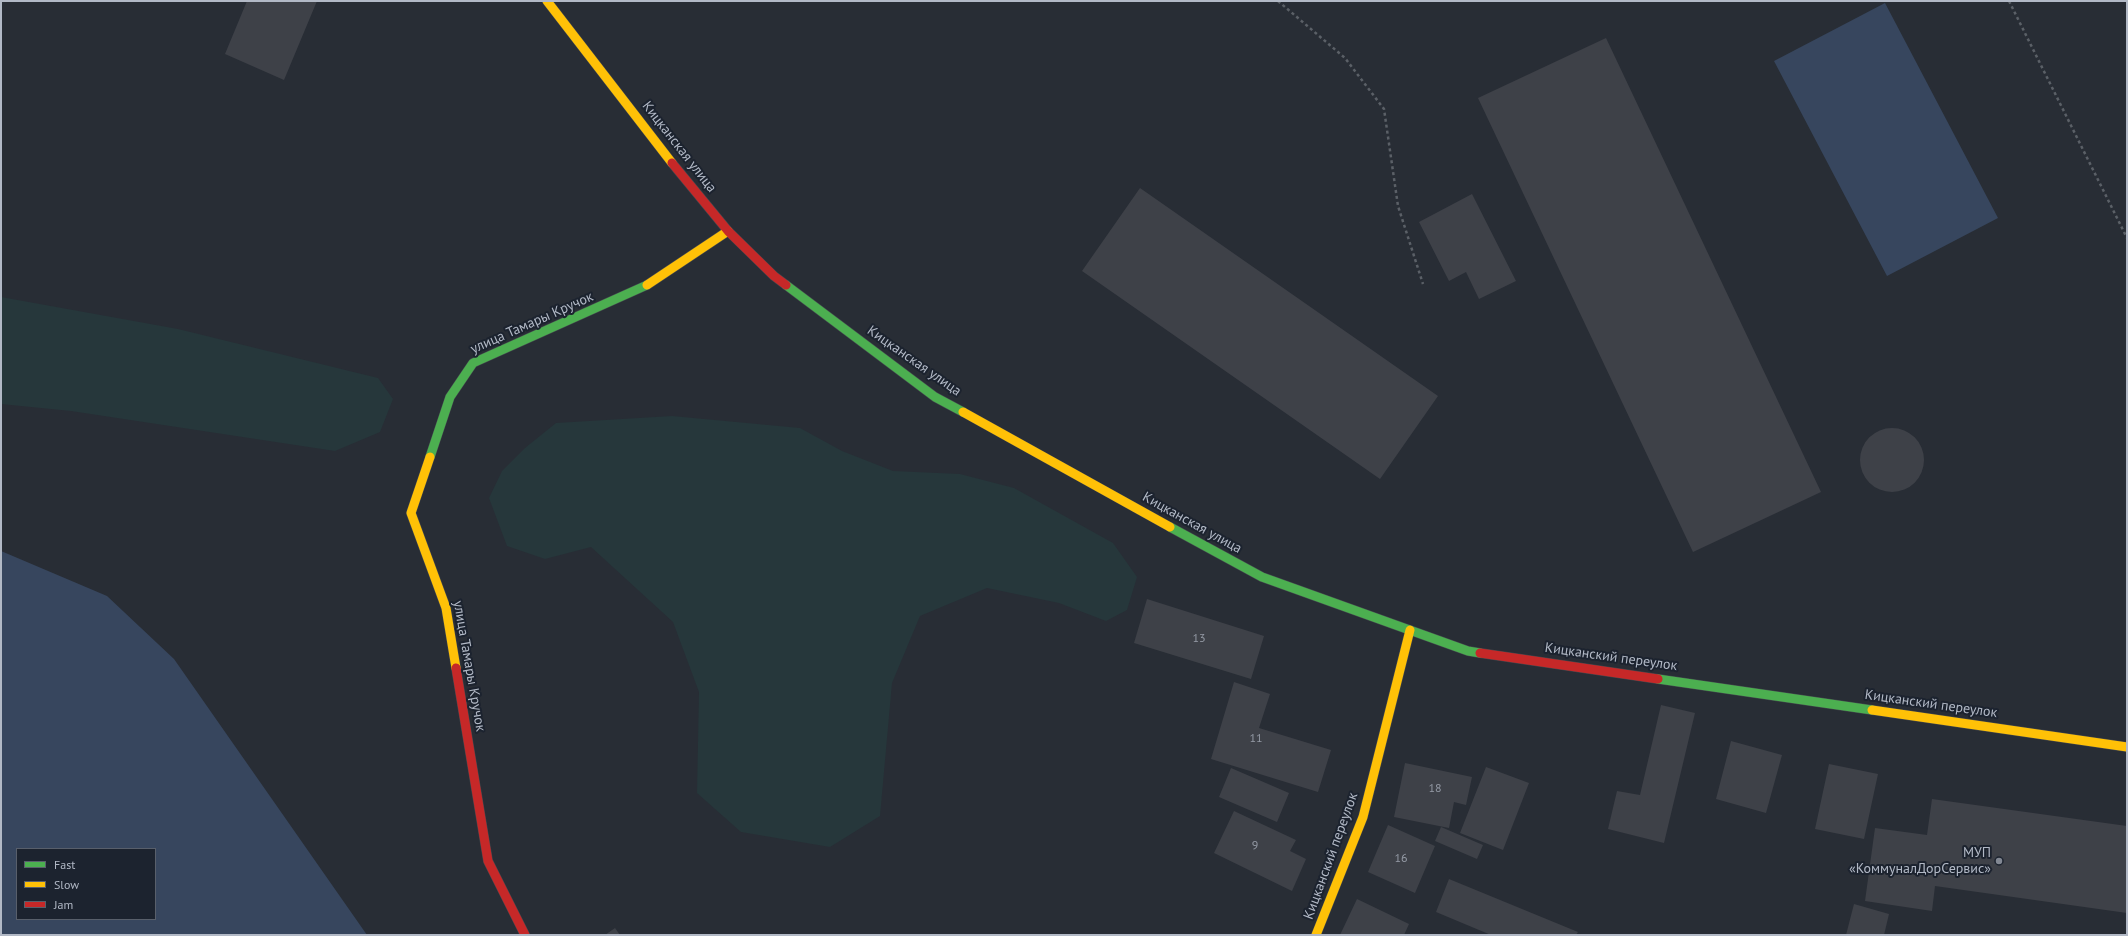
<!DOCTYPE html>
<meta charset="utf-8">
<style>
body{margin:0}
#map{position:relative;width:2128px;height:936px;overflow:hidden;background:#282d35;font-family:"PT Sans",sans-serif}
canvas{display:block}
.frame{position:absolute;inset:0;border:2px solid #b2b9c6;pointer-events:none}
.legend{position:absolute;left:16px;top:848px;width:140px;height:72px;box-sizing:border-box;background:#1c232f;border:1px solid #585f6b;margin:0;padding:5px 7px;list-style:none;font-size:12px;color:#b2b9c6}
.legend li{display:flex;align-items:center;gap:8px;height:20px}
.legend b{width:20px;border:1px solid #585f6b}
</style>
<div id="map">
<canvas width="2128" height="936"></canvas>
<div class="frame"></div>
<ul class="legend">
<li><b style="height:5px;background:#4caf50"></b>Fast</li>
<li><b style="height:5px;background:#ffc107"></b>Slow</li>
<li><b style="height:5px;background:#c62828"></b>Jam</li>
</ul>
</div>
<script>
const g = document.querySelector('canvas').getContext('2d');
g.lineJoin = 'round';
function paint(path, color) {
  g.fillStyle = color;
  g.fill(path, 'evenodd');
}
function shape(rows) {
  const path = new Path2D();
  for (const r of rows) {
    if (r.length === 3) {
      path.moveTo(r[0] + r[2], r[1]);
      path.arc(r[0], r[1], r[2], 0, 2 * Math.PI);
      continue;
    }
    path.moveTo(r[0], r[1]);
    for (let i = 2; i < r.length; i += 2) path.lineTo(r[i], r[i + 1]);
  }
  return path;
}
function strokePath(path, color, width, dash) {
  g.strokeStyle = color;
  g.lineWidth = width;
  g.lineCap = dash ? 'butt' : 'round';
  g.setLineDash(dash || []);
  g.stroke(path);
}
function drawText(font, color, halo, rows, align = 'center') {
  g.font = font + ' "PT Sans",sans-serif';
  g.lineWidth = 4;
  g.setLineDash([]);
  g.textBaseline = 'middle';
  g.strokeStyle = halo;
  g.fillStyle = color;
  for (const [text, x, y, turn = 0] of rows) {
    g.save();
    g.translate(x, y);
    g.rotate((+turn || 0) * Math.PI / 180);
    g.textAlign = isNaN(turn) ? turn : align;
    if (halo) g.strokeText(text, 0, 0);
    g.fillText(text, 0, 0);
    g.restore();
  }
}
const green = shape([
 [1,297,178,329,378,378,393,399,380,432,335,451,71,411,1,404],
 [672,416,800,428,842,451,893,471,960,474,1014,488,1113,543,1137,577,1127,610,1106,621,1059,603,987,588,920,616,892,683,880,816,830,847,741,832,697,793,699,692,673,622,591,547,545,559,507,546,489,498,502,471,525,448,556,423]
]);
const water = shape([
 [1885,3,1998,218,1887,276,1774,61],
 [1,551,107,596,174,659,367,935,1,935],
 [17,849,155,849,155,919,17,919]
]);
const building = shape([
 [247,1,317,1,284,80,225,54],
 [1606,38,1821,492,1693,552,1478,98],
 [1140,188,1438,396,1380,479,1082,271],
 [1472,194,1516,281,1479,299,1466,272,1449,281,1419,222],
 [1892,460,32],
 [1147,599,1264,636,1251,679,1134,643],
 [1234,682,1270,694,1259,728,1331,750,1318,792,1211,759],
 [1661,705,1695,713,1664,843,1608,829,1617,791,1640,795],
 [1731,741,1782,755,1766,813,1716,799],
 [1405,763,1472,777,1466,805,1454,802,1449,828,1394,817],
 [1829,764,1878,774,1864,839,1815,829],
 [1486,767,1529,783,1503,850,1460,833],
 [1231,768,1289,793,1277,822,1219,797],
 [1932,799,2127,826,2127,913,1935,886,1932,911,1865,901,1875,828,1927,835],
 [1234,811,1296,840,1290,851,1306,859,1292,891,1214,853],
 [1388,825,1435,846,1415,893,1368,872],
 [1441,827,1483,845,1477,859,1435,841],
 [1449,879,1578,932,1576,935,1491,935,1436,912],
 [1357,899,1409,924,1404,935,1340,935],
 [1854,904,1889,914,1884,935,1846,935],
 [615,928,620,935,605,935]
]);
const path = shape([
 [1278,1,1345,58,1384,109,1398,206,1423,284],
 [2009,1,2127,238]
]);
const fast = shape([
 [786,285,935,397,963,412],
 [430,457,450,397,473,363,647,285],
 [1170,527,1262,577,1468,651,1480,653],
 [1658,679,1872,710]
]);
const slow = shape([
 [547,1,672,163],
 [647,285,728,231],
 [963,412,1170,527],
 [430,457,411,513,446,608,456,668],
 [1872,710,2127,747],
 [1316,935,1363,817,1410,630]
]);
const jam = shape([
 [672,163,728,231,774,276,786,285],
 [1480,653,1658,679],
 [456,668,488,861,525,935]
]);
const markers = [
 [1999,861,4,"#828893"]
];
const numberNames = [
 ["13",1199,639],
 ["11",1256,739],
 ["18",1435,789],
 ["9",1255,846],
 ["16",1401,859]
];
const streetNames = [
 ["Кицканская улица",679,147,52],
 ["улица Тамары Кручок",532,323,-24],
 ["Кицканская улица",914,361,35],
 ["Кицканская улица",1192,523,29],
 ["Кицканский переулок",1611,657,8],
 ["улица Тамары Кручок",469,666,80],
 ["Кицканский переулок",1931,704,8],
 ["Кицканский переулок",1331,856,-70]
];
const poiNames = [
 ["МУП",1991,853],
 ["«КоммуналДорСервис»",1991,869]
];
paint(green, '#26373b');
paint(water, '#37465e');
paint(building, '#3e4148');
strokePath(fast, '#44484e', 10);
strokePath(slow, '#44484e', 10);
strokePath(jam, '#44484e', 10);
strokePath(path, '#5b6067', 2.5, [3, 3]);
strokePath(fast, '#4caf50', 9);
strokePath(slow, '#ffc107', 9);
strokePath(jam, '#c62828', 9);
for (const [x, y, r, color] of markers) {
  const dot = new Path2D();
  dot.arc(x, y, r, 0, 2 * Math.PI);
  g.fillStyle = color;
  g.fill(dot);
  strokePath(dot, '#1c232f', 1.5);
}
drawText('12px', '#959ba6', null, numberNames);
drawText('14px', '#b2b9c6', '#1c232f', streetNames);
drawText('14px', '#b2b9c6', '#1c232f', poiNames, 'right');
</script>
